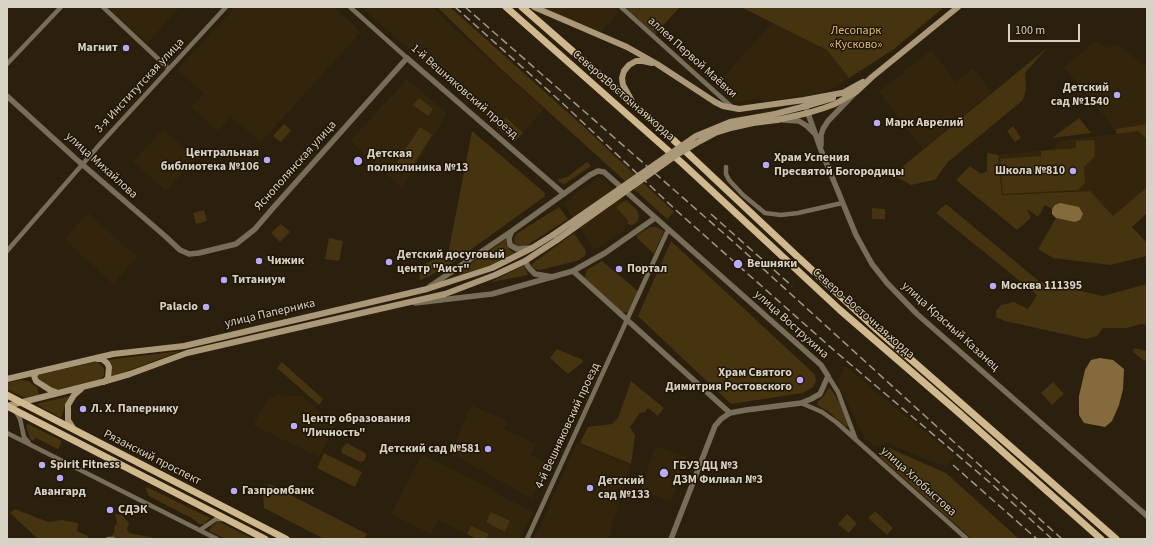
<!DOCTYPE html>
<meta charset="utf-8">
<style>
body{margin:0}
#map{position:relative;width:1154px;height:546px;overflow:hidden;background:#2a200d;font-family:"Source Sans 3",sans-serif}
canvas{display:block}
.frame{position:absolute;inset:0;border:8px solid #d8d2c6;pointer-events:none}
.scale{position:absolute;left:1008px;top:24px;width:72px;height:18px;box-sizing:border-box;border:2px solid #d8d2c6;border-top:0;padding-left:5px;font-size:12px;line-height:14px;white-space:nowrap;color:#d8d2c6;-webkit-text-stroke:3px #201605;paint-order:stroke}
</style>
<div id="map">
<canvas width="1154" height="546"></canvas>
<div class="frame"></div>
<div class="scale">100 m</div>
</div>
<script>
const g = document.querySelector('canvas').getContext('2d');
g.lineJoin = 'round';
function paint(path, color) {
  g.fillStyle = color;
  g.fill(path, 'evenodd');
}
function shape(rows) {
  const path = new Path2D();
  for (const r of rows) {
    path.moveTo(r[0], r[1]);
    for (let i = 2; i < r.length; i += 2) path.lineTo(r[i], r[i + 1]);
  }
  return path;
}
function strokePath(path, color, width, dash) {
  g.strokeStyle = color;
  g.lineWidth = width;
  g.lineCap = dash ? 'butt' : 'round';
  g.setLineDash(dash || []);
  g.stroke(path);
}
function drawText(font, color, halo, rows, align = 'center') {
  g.font = font + ' "Source Sans 3",sans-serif';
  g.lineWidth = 3;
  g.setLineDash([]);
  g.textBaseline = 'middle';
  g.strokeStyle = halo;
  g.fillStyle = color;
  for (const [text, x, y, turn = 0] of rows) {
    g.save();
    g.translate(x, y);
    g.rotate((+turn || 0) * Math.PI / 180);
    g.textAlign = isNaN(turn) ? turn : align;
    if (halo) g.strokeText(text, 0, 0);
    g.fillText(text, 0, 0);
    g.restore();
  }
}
const built = shape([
 [107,7,180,7,147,43],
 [235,7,334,7,361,32,261,142,231,117,220,129,217,130,191,107,204,93,177,70],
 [361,7,433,7,452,26,544,109,523,133,506,118,497,127],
 [542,7,614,7,619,12,601,32,555,14],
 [773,22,827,50,849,78,833,88,821,93,803,96,765,101,760,98,738,102,730,99,715,86],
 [1096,41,1108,48,1118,45,1147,67,1147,124,1115,129,1064,67],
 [931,50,956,82,973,68,992,92,922,149,879,92],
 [407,79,447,113,402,188,350,141],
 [163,129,196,158,166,191,133,162],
 [1138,131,1147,139,1147,187,1113,216,1089,191,1002,195,998,155,1053,149,1059,141],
 [598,178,604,179,624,200,616,207,627,222,625,230,594,250,563,203],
 [88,213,137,257,113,284,64,239],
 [845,366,955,456,946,467,887,443,876,447,865,439,837,382],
 [278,395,302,396,335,426,319,457,253,425,268,399],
 [471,405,507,421,504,429,536,444,531,455,548,463,532,499,451,453],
 [577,443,631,465,608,539,534,539],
 [656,446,687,457,671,501,640,490],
 [422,454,496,491,495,493,533,512,520,539,476,539,438,520,431,534,391,514]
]);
const green = shape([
 [437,7,450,7,585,128,674,212,667,219,500,68],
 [625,7,680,7,655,34],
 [741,7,944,7,894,49,849,78,827,50],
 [1047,48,1025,73,1026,89,1023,100,948,162,935,180,911,185,897,177,896,174,897,171],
 [419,98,433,109,428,116,413,105],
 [506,117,523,133,514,142,497,127],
 [1079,118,1091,133,1052,138],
 [284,124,291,130,281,142,273,136],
 [1147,124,1147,139,1138,131,1117,134,1115,129],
 [1013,126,1021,138,1015,142,1007,131],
 [420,127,432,135,410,170,397,162],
 [472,131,545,193,544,197,448,266,431,275,420,280,419,266,448,254],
 [1094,140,1095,156,1084,167,1085,183,1078,190,1003,194,1000,159,1041,156,1041,151,1076,148,1076,141],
 [987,153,998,155,1002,195,1090,191,1113,216,1147,187,1147,213,1132,227,1146,242,1147,241,1147,256,1110,265,1053,258,1038,249,1056,218,1075,222,1078,221,1082,217,1082,212,1053,207,1052,209,1045,205,1038,217,1027,209,1031,218,1017,230,956,180,970,166,981,174,987,171],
 [587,162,591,166,566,183,563,184,557,180,567,177],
 [626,200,637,210,639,216,638,221,633,225,627,224,628,221,616,207],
 [946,204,1040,282,1103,296,1147,284,1147,325,1141,324,1127,328,1103,328,1097,336,1086,339,1005,321,996,317,996,311,1001,305,1014,302,1028,309,1037,295,936,213],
 [559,207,568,219,524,247,518,247,515,244,514,239,516,234],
 [872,208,885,209,885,219,872,219],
 [204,210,207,221,196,224,193,213],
 [281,224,290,232,280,242,271,233],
 [650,227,656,227,664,231,654,254,637,238,637,235],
 [574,233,586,251,585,256,577,261,540,270,535,269,531,266,533,263],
 [329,238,343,241,339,261,325,259],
 [506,239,506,243,508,248,514,253,489,266,459,275,459,272],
 [671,241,810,370,815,375,816,381,813,387,803,393,731,404,638,316],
 [602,261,638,291,628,312,621,313,584,279,587,270],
 [524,265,528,275,491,282],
 [1134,348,1147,351,1147,361,1143,360,1133,352],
 [557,349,583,360,583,362,568,374,550,358],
 [181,351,111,377,111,369,107,360],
 [95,362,99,363,104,368,104,375,100,380,58,391,37,379,36,377,38,375],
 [282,362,323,399,319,405,277,368],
 [21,380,28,381,37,387,39,395,25,398,7,389,7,383],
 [631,381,664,408,658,416,648,408,645,412,640,413,630,427,635,435,632,458,631,464,580,443,588,427,612,424,618,418],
 [1053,382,1064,394,1052,405,1041,393],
 [830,388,840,403,849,426,848,427,845,426,829,412,817,405,818,401,824,396,828,389],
 [69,396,61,418,36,404],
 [28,424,62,441,58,449,36,438,33,441,30,439,26,425],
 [347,443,365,453,366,456,364,461,360,462,342,453,341,450,343,447],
 [889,448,946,473,1019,539,972,539,880,457],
 [324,453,362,472,355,487,317,468],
 [269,484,367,534,364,539,324,539,264,508,263,494],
 [145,487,151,489,210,518,204,524,200,524,197,523,195,520,149,496],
 [15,509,48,522,62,520,78,523,77,531,88,536,89,539,38,539,10,513],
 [875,511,893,528,887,535,868,518],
 [491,512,510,521,505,532,486,522],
 [115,514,122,515,129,523,127,529,129,533,159,539,119,539,111,537,115,531,114,527,117,523],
 [847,514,857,523,849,533,838,524],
 [218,521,253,539,226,539,209,531,211,527],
 [471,526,489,534,486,539,477,539,467,534]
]);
const water = shape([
 [1060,203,1079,207,1083,214,1080,220,1075,222,1056,218,1052,214,1052,209,1055,205],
 [1100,358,1113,360,1124,369,1123,389,1119,405,1112,421,1105,427,1084,423,1079,415,1079,396,1085,370,1091,360]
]);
const minor = shape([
 [103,7,169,69],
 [350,7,407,58],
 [621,7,733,108],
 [7,64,61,7],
 [726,167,726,174,729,180,743,195,765,213,781,215,798,213,842,203],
 [7,251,101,143,226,7],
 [828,376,838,392,856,440],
 [801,403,822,412,836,422,967,539],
 [16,412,20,419,24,437,29,443],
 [7,433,217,539],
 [200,530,216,519,225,519],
 [108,539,113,539],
 [527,539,668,230]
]);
const tertiary = shape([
 [7,96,76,159,165,236,180,250,189,254,199,253,236,244,255,229,273,208,407,58,564,194],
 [804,102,821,150,856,235,872,264,887,283,917,314,1147,516],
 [783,120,799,121,807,126,814,133],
 [821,145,821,135,823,129,828,121,854,94],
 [512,231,509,238,510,245,517,249,530,248],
 [525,261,529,268,535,274,553,277],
 [573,271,730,413],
 [429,287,512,231,590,175,598,171,604,172,821,365,828,376,820,394,811,399,801,403,746,410,730,413,721,419,715,426,671,539],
 [415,303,492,294,573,271,605,253,655,218]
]);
const secondary = shape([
 [534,7,627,47,657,64,715,102,723,106,739,109,804,100,847,92],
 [843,93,863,82],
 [633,103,623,85,622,78,624,71,629,65,636,61,643,61,652,63],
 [775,114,806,106,833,98],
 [777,120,808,113,824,108,835,104,856,92,872,77,958,7],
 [97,359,102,359,107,363,109,367,108,378,104,382],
 [37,372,34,376,36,381,50,390,58,393],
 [7,379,113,354,184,346,427,289,492,268,532,248,553,235],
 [7,406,106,381,130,374,187,353,445,294,495,275,525,261,557,240],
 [73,428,68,420,68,405,74,395,81,389]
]);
const primary = shape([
 [506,7,682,163,840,310,958,412,1101,539],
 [522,7,665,132,799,258,875,328,1116,539],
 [7,395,286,539],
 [7,406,265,539]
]);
const rail = shape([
 [455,7,559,100,678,212,836,352,994,486,1052,539],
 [465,7,737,245,935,425,1062,539],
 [711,214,792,286],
 [953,465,1037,539]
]);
const secondaryBridge = shape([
 [553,235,696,136,730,122,775,114],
 [557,240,675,156,700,141,715,133,731,128,753,123,777,120]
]);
const markers = [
 [126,48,4,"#b8abf7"],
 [1117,95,4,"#b8abf7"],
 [877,123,4,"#b8abf7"],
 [267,160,4,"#b8abf7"],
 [358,161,5,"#b8abf7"],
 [766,165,4,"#b8abf7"],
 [1073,171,4,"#b8abf7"],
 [259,261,4,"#b8abf7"],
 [389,262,4,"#b8abf7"],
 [738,264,5,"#b8abf7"],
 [619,269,4,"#b8abf7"],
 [224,280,4,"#b8abf7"],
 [993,286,4,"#b8abf7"],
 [206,307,4,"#b8abf7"],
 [800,380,4,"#b8abf7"],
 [83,409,4,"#b8abf7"],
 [294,426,4,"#b8abf7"],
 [488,449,4,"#b8abf7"],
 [42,465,4,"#b8abf7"],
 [664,473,5,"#b8abf7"],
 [60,478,4,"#b8abf7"],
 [590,488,4,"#b8abf7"],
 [234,491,4,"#b8abf7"],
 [110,510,4,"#b8abf7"]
];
const parkNames = [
 ["Лесопарк",856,31],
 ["«Кусково»",856,45]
];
const poiNames = [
 ["Магнит",118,48,"right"],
 ["Детский",1109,88,"right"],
 ["сад №1540",1109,102,"right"],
 ["Марк Аврелий",885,123],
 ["Центральная",259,153,"right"],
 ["библиотека №106",259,167,"right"],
 ["Детская",367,154],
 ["поликлиника №13",367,168],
 ["Храм Успения",774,158],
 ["Пресвятой Богородицы",774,172],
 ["Школа №810",1065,171,"right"],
 ["Детский досуговый",397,255],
 ["центр \"Аист\"",397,269],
 ["Чижик",267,261],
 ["Вешняки",747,264],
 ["Портал",627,269],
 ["Титаниум",232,280],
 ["Москва 111395",1001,286],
 ["Palacio",198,307,"right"],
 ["Храм Святого",792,373,"right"],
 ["Димитрия Ростовского",792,387,"right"],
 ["Л. Х. Папернику",91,409],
 ["Центр образования",302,419],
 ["\"Личность\"",302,433],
 ["Детский сад №581",480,449,"right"],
 ["Spirit Fitness",50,465],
 ["ГБУЗ ДЦ №3",673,466],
 ["ДЗМ Филиал №3",673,480],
 ["Детский",598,481],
 ["сад №133",598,495],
 ["Газпромбанк",242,491],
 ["Авангард",60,492,"center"],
 ["СДЭК",118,510]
];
const streetNames = [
 ["аллея Первой Маёвки",692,58,42],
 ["3-я Институтская улица",140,86,-47],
 ["1-й Вешняковский проезд",464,92,41],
 ["Северо-Восточная хорда",623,96,41],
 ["улица Михайлова",101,166,42],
 ["Яснополянская улица",296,166,-48],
 ["улица Паперника",270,314,-13],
 ["Северо-Восточная хорда",863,314,41],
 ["улица Вострухина",791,325,42],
 ["улица Красный Казанец",950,327,42],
 ["4-й Вешняковский проезд",568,426,-65],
 ["Рязанский проспект",152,458,27],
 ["улица Хлобыстова",918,482,42]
];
paint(built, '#33250b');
paint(green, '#46330f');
paint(water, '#856b3b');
strokePath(minor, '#786d59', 4.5);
strokePath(tertiary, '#786d59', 5.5);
strokePath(secondary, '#aa9878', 6);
strokePath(primary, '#d1b98f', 7);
strokePath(rail, '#a0988a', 1.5, [8, 4]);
strokePath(secondaryBridge, '#aa9878', 6);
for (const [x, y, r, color] of markers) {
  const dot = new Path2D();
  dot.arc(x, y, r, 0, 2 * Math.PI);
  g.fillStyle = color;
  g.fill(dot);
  strokePath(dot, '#201605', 1.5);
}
drawText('12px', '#e4bc73', '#201605', parkNames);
drawText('bold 12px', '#d8d2c6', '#201605', poiNames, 'left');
drawText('12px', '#d8d2c6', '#201605', streetNames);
</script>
